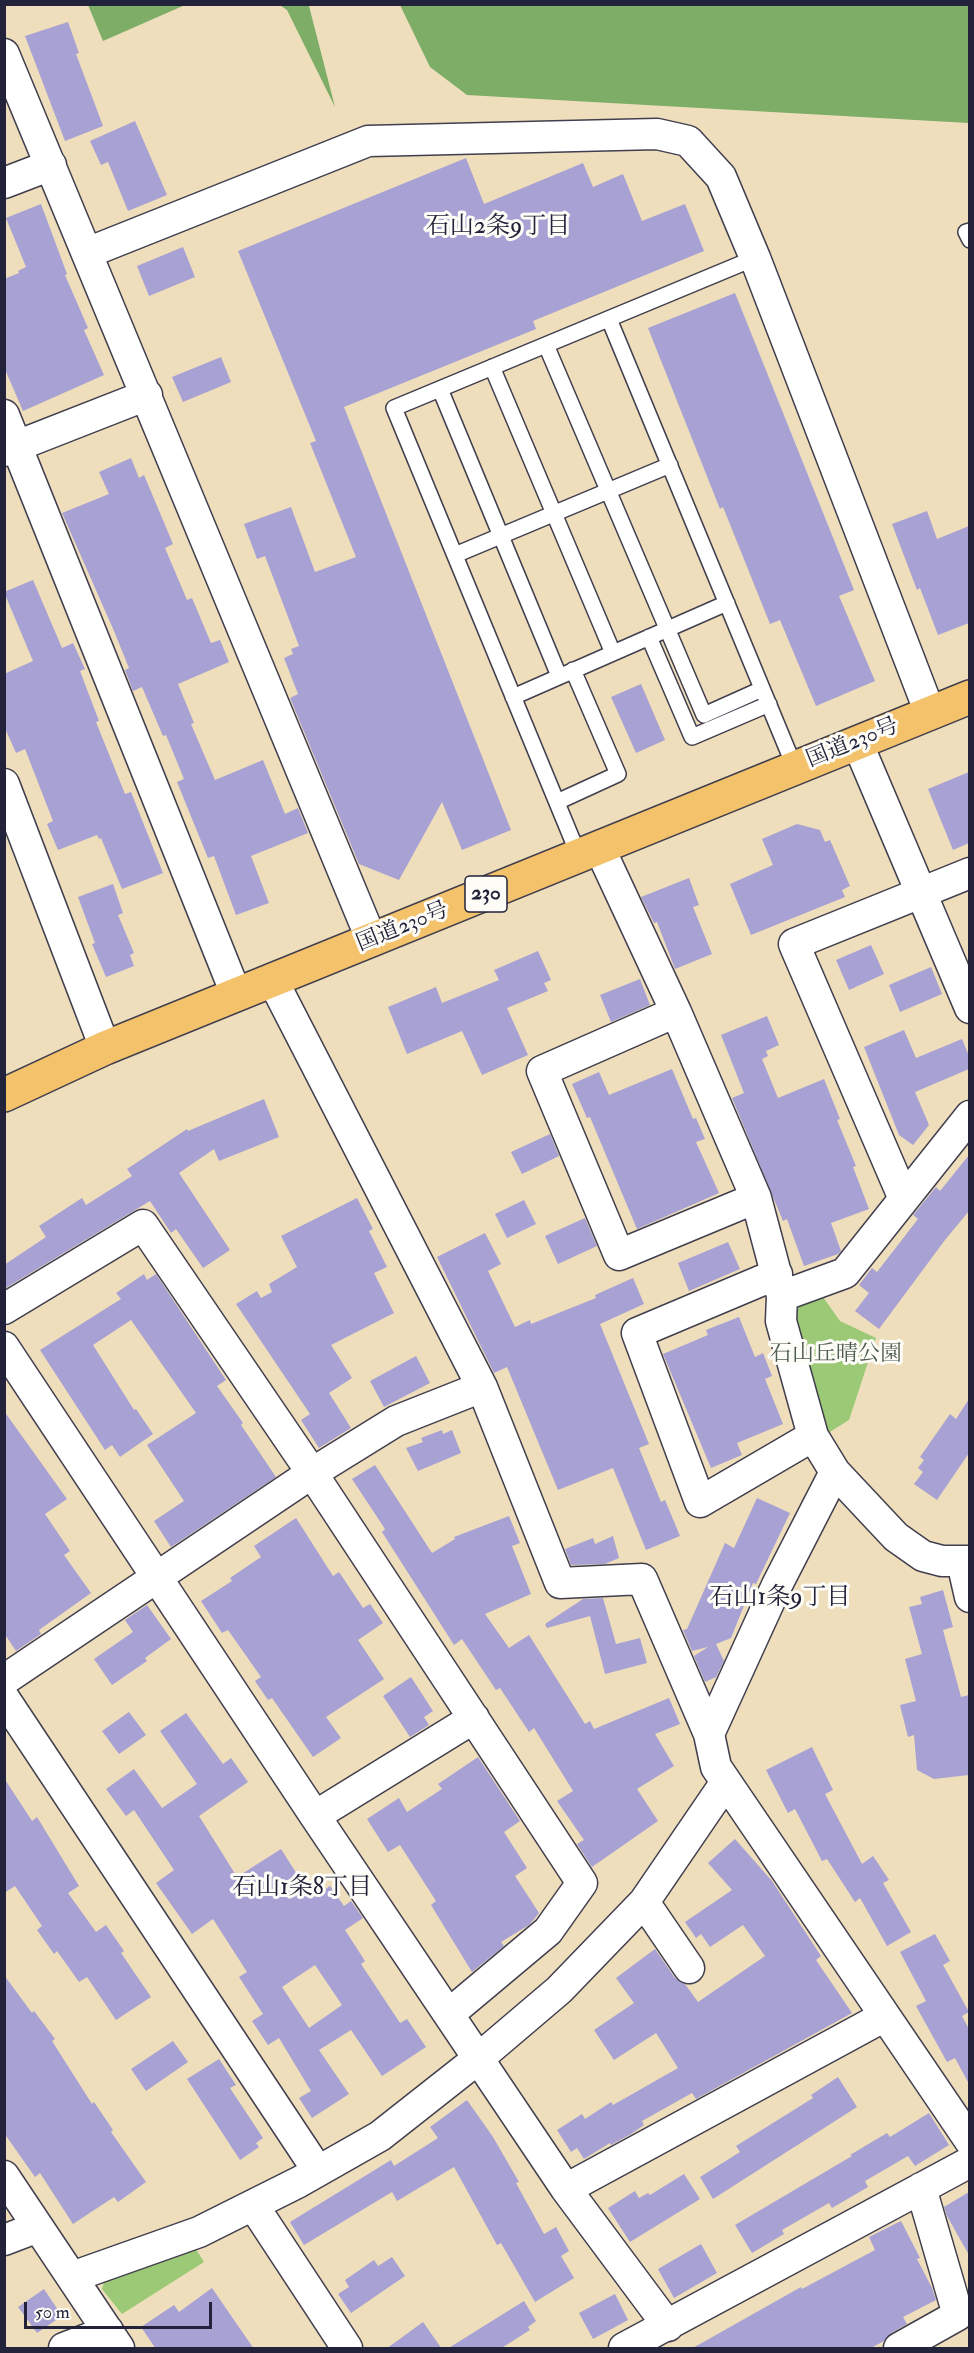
<!DOCTYPE html>
<meta charset="utf-8">
<style>
body{margin:0}
#map{position:relative;width:974px;height:2353px;overflow:hidden;background:#eedebc;font-family:"IM FELL Double Pica",serif}
canvas{display:block}
.frame{position:absolute;inset:0;border:6px solid #22223b;pointer-events:none}
.scale{position:absolute;left:24px;top:2302px;width:188px;height:27px;box-sizing:border-box;border:3px solid #22223b;border-top:0;padding-left:8px;font-size:18px;line-height:21px;white-space:nowrap;color:#22223b;-webkit-text-stroke:4px #fdfcf7;paint-order:stroke}
</style>
<div id="map">
<canvas width="974" height="2353"></canvas>
<div class="frame"></div>
<div class="scale">50 m</div>
</div>
<script>
const g = document.querySelector('canvas').getContext('2d');
g.lineJoin = 'round';
function paint(path, color) {
  g.fillStyle = color;
  g.fill(path, 'evenodd');
}
function shape(rows) {
  const path = new Path2D();
  for (const r of rows) {
    path.moveTo(r[0], r[1]);
    for (let i = 2; i < r.length; i += 2) path.lineTo(r[i], r[i + 1]);
  }
  return path;
}
function strokePath(path, color, width, dash) {
  g.strokeStyle = color;
  g.lineWidth = width;
  g.lineCap = dash ? 'butt' : 'round';
  g.setLineDash(dash || []);
  g.stroke(path);
}
function drawText(font, color, halo, rows, align = 'center') {
  g.font = font + ' "IM FELL Double Pica","Noto Serif JP",serif';
  g.lineWidth = 6;
  g.setLineDash([]);
  g.textBaseline = 'middle';
  g.strokeStyle = halo;
  g.fillStyle = color;
  for (const [text, x, y, turn = 0] of rows) {
    g.save();
    g.translate(x, y);
    g.rotate((+turn || 0) * Math.PI / 180);
    g.textAlign = isNaN(turn) ? turn : align;
    if (halo) g.strokeText(text, 0, 0);
    g.fillText(text, 0, 0);
    g.restore();
  }
}
const green = shape([
 [823,1297,840,1321,876,1338,849,1420,825,1435,791,1320,799,1303],
 [194,2246,204,2262,122,2314,102,2289,105,2278]
]);
const forest = shape([
 [88,5,185,5,103,41],
 [280,5,314,5,309,6,335,107,287,10],
 [400,5,969,5,969,123,467,95,430,67]
]);
const building = shape([
 [68,22,79,53,76,54,103,126,65,141,25,36],
 [135,121,167,195,128,211,108,162,101,165,90,141],
 [466,158,484,204,583,163,593,187,623,174,642,221,685,204,704,251,533,321,536,329,344,407,511,830,462,850,442,802,399,880,359,864,290,698,298,694,284,658,293,654,291,649,299,646,265,556,257,559,244,524,291,507,315,572,356,557,310,443,316,441,238,251],
 [41,204,67,274,65,275,88,328,84,330,104,375,23,411,4,367,4,279,19,273,18,271,26,267,6,218],
 [183,247,195,277,149,296,137,266],
 [735,293,854,590,839,596,875,681,816,706,780,620,770,624,723,507,720,509,648,328],
 [221,357,231,382,183,402,172,377],
 [131,458,139,478,144,475,173,544,165,548,187,600,192,598,211,643,220,640,229,662,178,684,194,723,191,724,215,780,263,760,285,814,298,808,308,833,251,856,269,903,236,915,214,856,208,858,177,782,184,779,166,735,163,736,142,687,133,691,125,670,129,668,114,631,62,513,109,494,99,472],
 [927,511,937,539,969,526,969,623,938,635,920,588,917,590,892,524],
 [33,580,62,648,73,643,85,669,80,671,99,721,96,722,125,794,131,792,163,873,122,889,101,838,99,839,97,835,58,850,47,824,53,821,25,749,16,753,4,726,4,674,33,661,4,592],
 [641,684,665,740,636,753,611,697],
 [969,772,969,843,953,850,928,789],
 [797,824,820,830,825,842,830,840,850,886,842,890,845,897,751,935,730,884,773,865,762,839],
 [689,878,699,905,693,907,712,954,675,969,657,922,654,923,641,897],
 [113,884,123,913,118,915,134,953,130,955,134,966,106,977,92,944,95,943,78,897],
 [871,945,884,974,849,990,836,960],
 [538,951,551,980,544,983,548,991,507,1008,528,1055,482,1075,462,1031,407,1054,388,1007,436,987,442,1003,499,980,494,970],
 [931,967,942,994,900,1012,889,985],
 [640,979,650,1005,611,1022,600,995],
 [767,1016,779,1045,766,1051,768,1056,762,1059,778,1098,824,1079,840,1119,837,1120,856,1166,853,1167,869,1209,831,1223,841,1251,838,1254,804,1266,787,1219,783,1221,732,1098,744,1093,721,1035],
 [904,1030,916,1058,962,1039,969,1056,969,1069,915,1092,929,1125,913,1145,899,1135,864,1047],
 [672,1069,693,1119,696,1118,705,1139,696,1142,719,1193,637,1229,590,1117,587,1118,572,1084,599,1072,609,1095],
 [264,1099,279,1137,219,1161,214,1149,179,1173,230,1250,203,1268,176,1229,171,1233,150,1201,4,1289,4,1265,46,1237,39,1226,82,1198,86,1205,132,1176,127,1169,187,1129,188,1131],
 [550,1134,559,1156,522,1174,511,1152],
 [969,1155,969,1211,945,1240,879,1329,855,1311,869,1293,859,1285,872,1268,877,1272,918,1219,913,1215,936,1187,940,1191],
 [357,1198,373,1229,369,1231,387,1267,374,1273,394,1313,331,1345,352,1378,329,1393,351,1428,319,1448,301,1420,310,1414,236,1304,257,1291,261,1298,272,1292,269,1284,297,1267,281,1236],
 [524,1200,536,1224,507,1238,495,1214],
 [585,1218,597,1246,558,1264,545,1236],
 [485,1233,501,1264,488,1271,515,1327,530,1320,531,1324,596,1298,595,1295,633,1278,644,1304,600,1324,649,1444,639,1448,661,1502,665,1500,680,1536,646,1550,613,1468,558,1490,507,1367,494,1373,437,1257],
 [728,1242,740,1269,689,1291,678,1263],
 [144,1274,147,1280,156,1274,226,1380,217,1386,243,1423,241,1425,276,1477,171,1547,154,1521,184,1501,147,1445,196,1413,131,1320,93,1345,134,1410,136,1409,153,1434,120,1457,112,1445,105,1450,40,1350,121,1299,116,1293],
 [739,1317,755,1357,763,1353,772,1376,765,1379,783,1424,737,1443,742,1455,711,1468,663,1354,708,1335,706,1330],
 [416,1356,430,1383,384,1407,370,1381],
 [969,1399,969,1453,937,1500,914,1484,923,1472,918,1468,924,1460,920,1457,950,1414,956,1419],
 [4,1411,67,1499,45,1514,70,1551,64,1555,91,1593,39,1630,41,1634,16,1651,4,1633],
 [442,1430,443,1434,452,1430,461,1453,418,1471,406,1448,423,1442,421,1438],
 [375,1465,432,1553,455,1539,454,1537,509,1516,520,1543,512,1546,531,1594,485,1614,509,1648,529,1635,585,1724,590,1721,594,1729,669,1698,680,1724,655,1734,674,1766,637,1789,658,1821,592,1867,577,1844,584,1840,557,1801,573,1791,534,1728,529,1732,500,1688,496,1690,462,1639,454,1645,382,1532,385,1529,352,1479],
 [757,1498,790,1513,756,1584,753,1583,731,1638,716,1644,724,1661,716,1677,705,1682,694,1656,708,1647,692,1651,683,1630,687,1629,725,1543,734,1548],
 [296,1518,333,1576,339,1572,363,1608,370,1604,383,1623,358,1640,384,1679,326,1717,341,1738,313,1757,272,1698,268,1700,255,1681,261,1677,228,1630,222,1633,201,1601,232,1581,230,1578,261,1557,254,1546],
 [613,1536,619,1558,605,1564,571,1565,565,1549,593,1538,595,1544],
 [943,1590,953,1627,943,1630,961,1697,969,1695,969,1775,934,1779,917,1770,914,1735,908,1737,900,1705,916,1701,905,1659,922,1654,909,1607,922,1604,920,1597],
 [603,1598,616,1644,640,1638,647,1663,605,1674,590,1616,547,1628,545,1624,583,1599],
 [147,1605,171,1639,145,1658,147,1661,112,1685,94,1659,133,1632,125,1620],
 [411,1677,433,1711,424,1717,429,1725,410,1737,383,1696],
 [129,1712,146,1735,119,1754,102,1731],
 [186,1713,223,1764,231,1758,248,1782,199,1816,237,1877,281,1849,312,1898,330,1886,344,1906,351,1901,363,1918,345,1930,365,1961,361,1964,400,2023,407,2019,426,2047,382,2076,351,2030,319,2050,349,2094,312,2118,299,2098,311,2091,279,2038,268,2045,252,2021,263,2014,239,1977,247,1972,213,1919,192,1934,156,1883,174,1870,134,1810,126,1816,106,1789,134,1769,162,1808,197,1784,160,1731],
 [315,1965,342,2005,309,2028,282,1987],
 [812,1747,833,1790,825,1794,862,1864,873,1856,889,1880,883,1883,911,1932,887,1946,860,1898,855,1902,827,1859,822,1861,795,1809,788,1813,766,1770],
 [478,1757,520,1821,504,1832,527,1868,515,1876,539,1913,529,1925,501,1942,504,1946,472,1972,431,1905,436,1901,400,1845,388,1852,367,1819,399,1798,407,1812,442,1789,438,1784],
 [4,1778,32,1821,37,1817,79,1886,68,1893,96,1932,106,1925,124,1951,121,1953,151,1997,116,2020,87,1977,79,1982,57,1951,54,1954,37,1930,42,1926,15,1886,4,1893],
 [735,1839,772,1881,821,1956,816,1960,852,2013,696,2099,692,2093,642,2121,644,2125,631,2134,611,2145,610,2143,584,2159,577,2148,571,2152,557,2130,582,2114,585,2119,611,2102,613,2105,678,2068,656,2033,614,2060,594,2030,634,2003,616,1978,655,1949,675,1978,685,1984,698,2002,765,1956,743,1925,710,1947,701,1934,696,1938,685,1922,732,1890,708,1863],
 [935,1934,950,1961,943,1965,969,2012,962,2016,969,2029,969,2084,955,2058,947,2062,916,2006,926,2001,900,1952],
 [4,1975,32,2013,34,2011,55,2039,52,2041,92,2104,94,2102,113,2130,111,2132,146,2182,118,2202,114,2197,73,2224,40,2173,35,2177,4,2133],
 [173,2041,188,2062,146,2091,131,2069],
 [219,2059,236,2085,230,2088,263,2138,256,2143,259,2147,240,2160,187,2079],
 [838,2077,857,2107,713,2199,700,2177,740,2152,736,2146,813,2098,811,2095],
 [467,2100,493,2137,519,2182,516,2183,544,2234,556,2227,569,2251,561,2256,574,2278,535,2302,501,2243,497,2245,454,2167,397,2201,392,2192,304,2245,290,2222,391,2160,394,2166,438,2138,430,2127],
 [929,2113,949,2145,915,2166,908,2156,865,2181,868,2187,832,2208,829,2203,782,2230,784,2234,752,2253,735,2225,852,2156,850,2155,887,2133,890,2137],
 [684,2174,700,2199,630,2242,608,2208,635,2191,639,2198,648,2193,650,2195],
 [969,2192,969,2255,947,2216,944,2207],
 [901,2221,920,2258,917,2259,932,2288,936,2300,903,2317,907,2324,891,2333,884,2341,869,2349,691,2349,801,2287,802,2289,875,2250,869,2237],
 [701,2244,717,2273,674,2298,658,2269],
 [392,2257,405,2276,351,2313,338,2294,349,2287,345,2280,374,2260,378,2266],
 [212,2288,254,2349,156,2349,141,2327,174,2305,179,2312],
 [44,2289,62,2316,37,2333,18,2307],
 [615,2294,628,2320,593,2339,579,2313],
 [524,2301,536,2321,528,2327,530,2330,500,2349,447,2349],
 [423,2322,442,2349,386,2349]
]);
const service = shape([
 [970,231,966,232,970,240],
 [609,319,795,768],
 [546,345,704,715,762,689],
 [492,367,613,653],
 [440,389,559,676],
 [455,555,670,465],
 [649,637,692,737,769,704],
 [513,697,727,603],
 [557,802,618,774,573,670],
 [579,856,394,408,755,258]
]);
const minor = shape([
 [4,54,372,941],
 [4,183,51,165],
 [87,253,368,141,657,134,688,141,721,177,755,258,930,713],
 [4,415,236,994],
 [4,451,147,395],
 [857,742,970,1008],
 [4,784,105,1048],
 [599,847,676,1012,756,1198,782,1296,781,1321,813,1436,835,1472,896,1537,923,1556,942,1561,970,1561],
 [272,979,482,1387,560,1583,642,1579,709,1734,716,1767,970,2141],
 [676,1012,542,1071,619,1255,756,1198],
 [904,1199,794,944,970,873],
 [777,1274,637,1333,700,1502,813,1436],
 [782,1296,845,1273,970,1116],
 [4,1309,143,1225,312,1473,582,1883,548,1931,449,2014],
 [4,1347,315,1816,566,2189,668,2326],
 [962,1562,970,1597],
 [4,1680,312,1473,396,1421,482,1387],
 [4,1698,318,2171],
 [709,1734,777,1585,835,1472],
 [315,1816,474,1718],
 [644,1902,689,1968],
 [4,2176,119,2348],
 [566,2189,885,2016],
 [253,2205,347,2348],
 [4,2240,38,2227],
 [72,2277,199,2232,299,2182,380,2136,479,2058,559,1990,644,1902,726,1782],
 [64,2348,108,2331],
 [624,2348,970,2162],
 [899,2348,958,2315,921,2188]
]);
const trunk = shape([
 [4,1095,105,1048,970,697]
]);
const shields = [
 [486,894,42]
];
const shieldNames = [
 ["230",486,894]
];
const streetNames = [
 ["国道230号",853,744,-22],
 ["国道230号",403,928,-22]
];
const parkNames = [
 ["石山丘晴公園",836,1355]
];
const neighbourhoodNames = [
 ["石山2条9丁目",498,228],
 ["石山1条9丁目",780,1599],
 ["石山1条8丁目",302,1889]
];
paint(green, '#9cc976');
paint(forest, '#7dad67');
paint(building, '#a8a1d3');
strokePath(service, '#413e4e', 18);
strokePath(minor, '#413e4e', 33);
strokePath(trunk, '#413e4e', 36);
strokePath(service, '#fff', 15);
strokePath(minor, '#fff', 30);
strokePath(trunk, '#f3c26a', 33);
for (const [x, y, w] of shields) {
  const box = new Path2D();
  box.roundRect(x - w / 2, y - 18, w, 36, 4.5);
  g.fillStyle = '#fdfcf7';
  g.fill(box);
  strokePath(box, '#22223b', 1.5);
}
drawText('bold 21px', '#22223b', null, shieldNames);
drawText('22px', '#22223b', '#fdfcf7', streetNames);
drawText('22px', '#4d5c50', '#fdfcf7', parkNames);
drawText('24px', '#22223b', '#fdfcf7', neighbourhoodNames);
</script>
